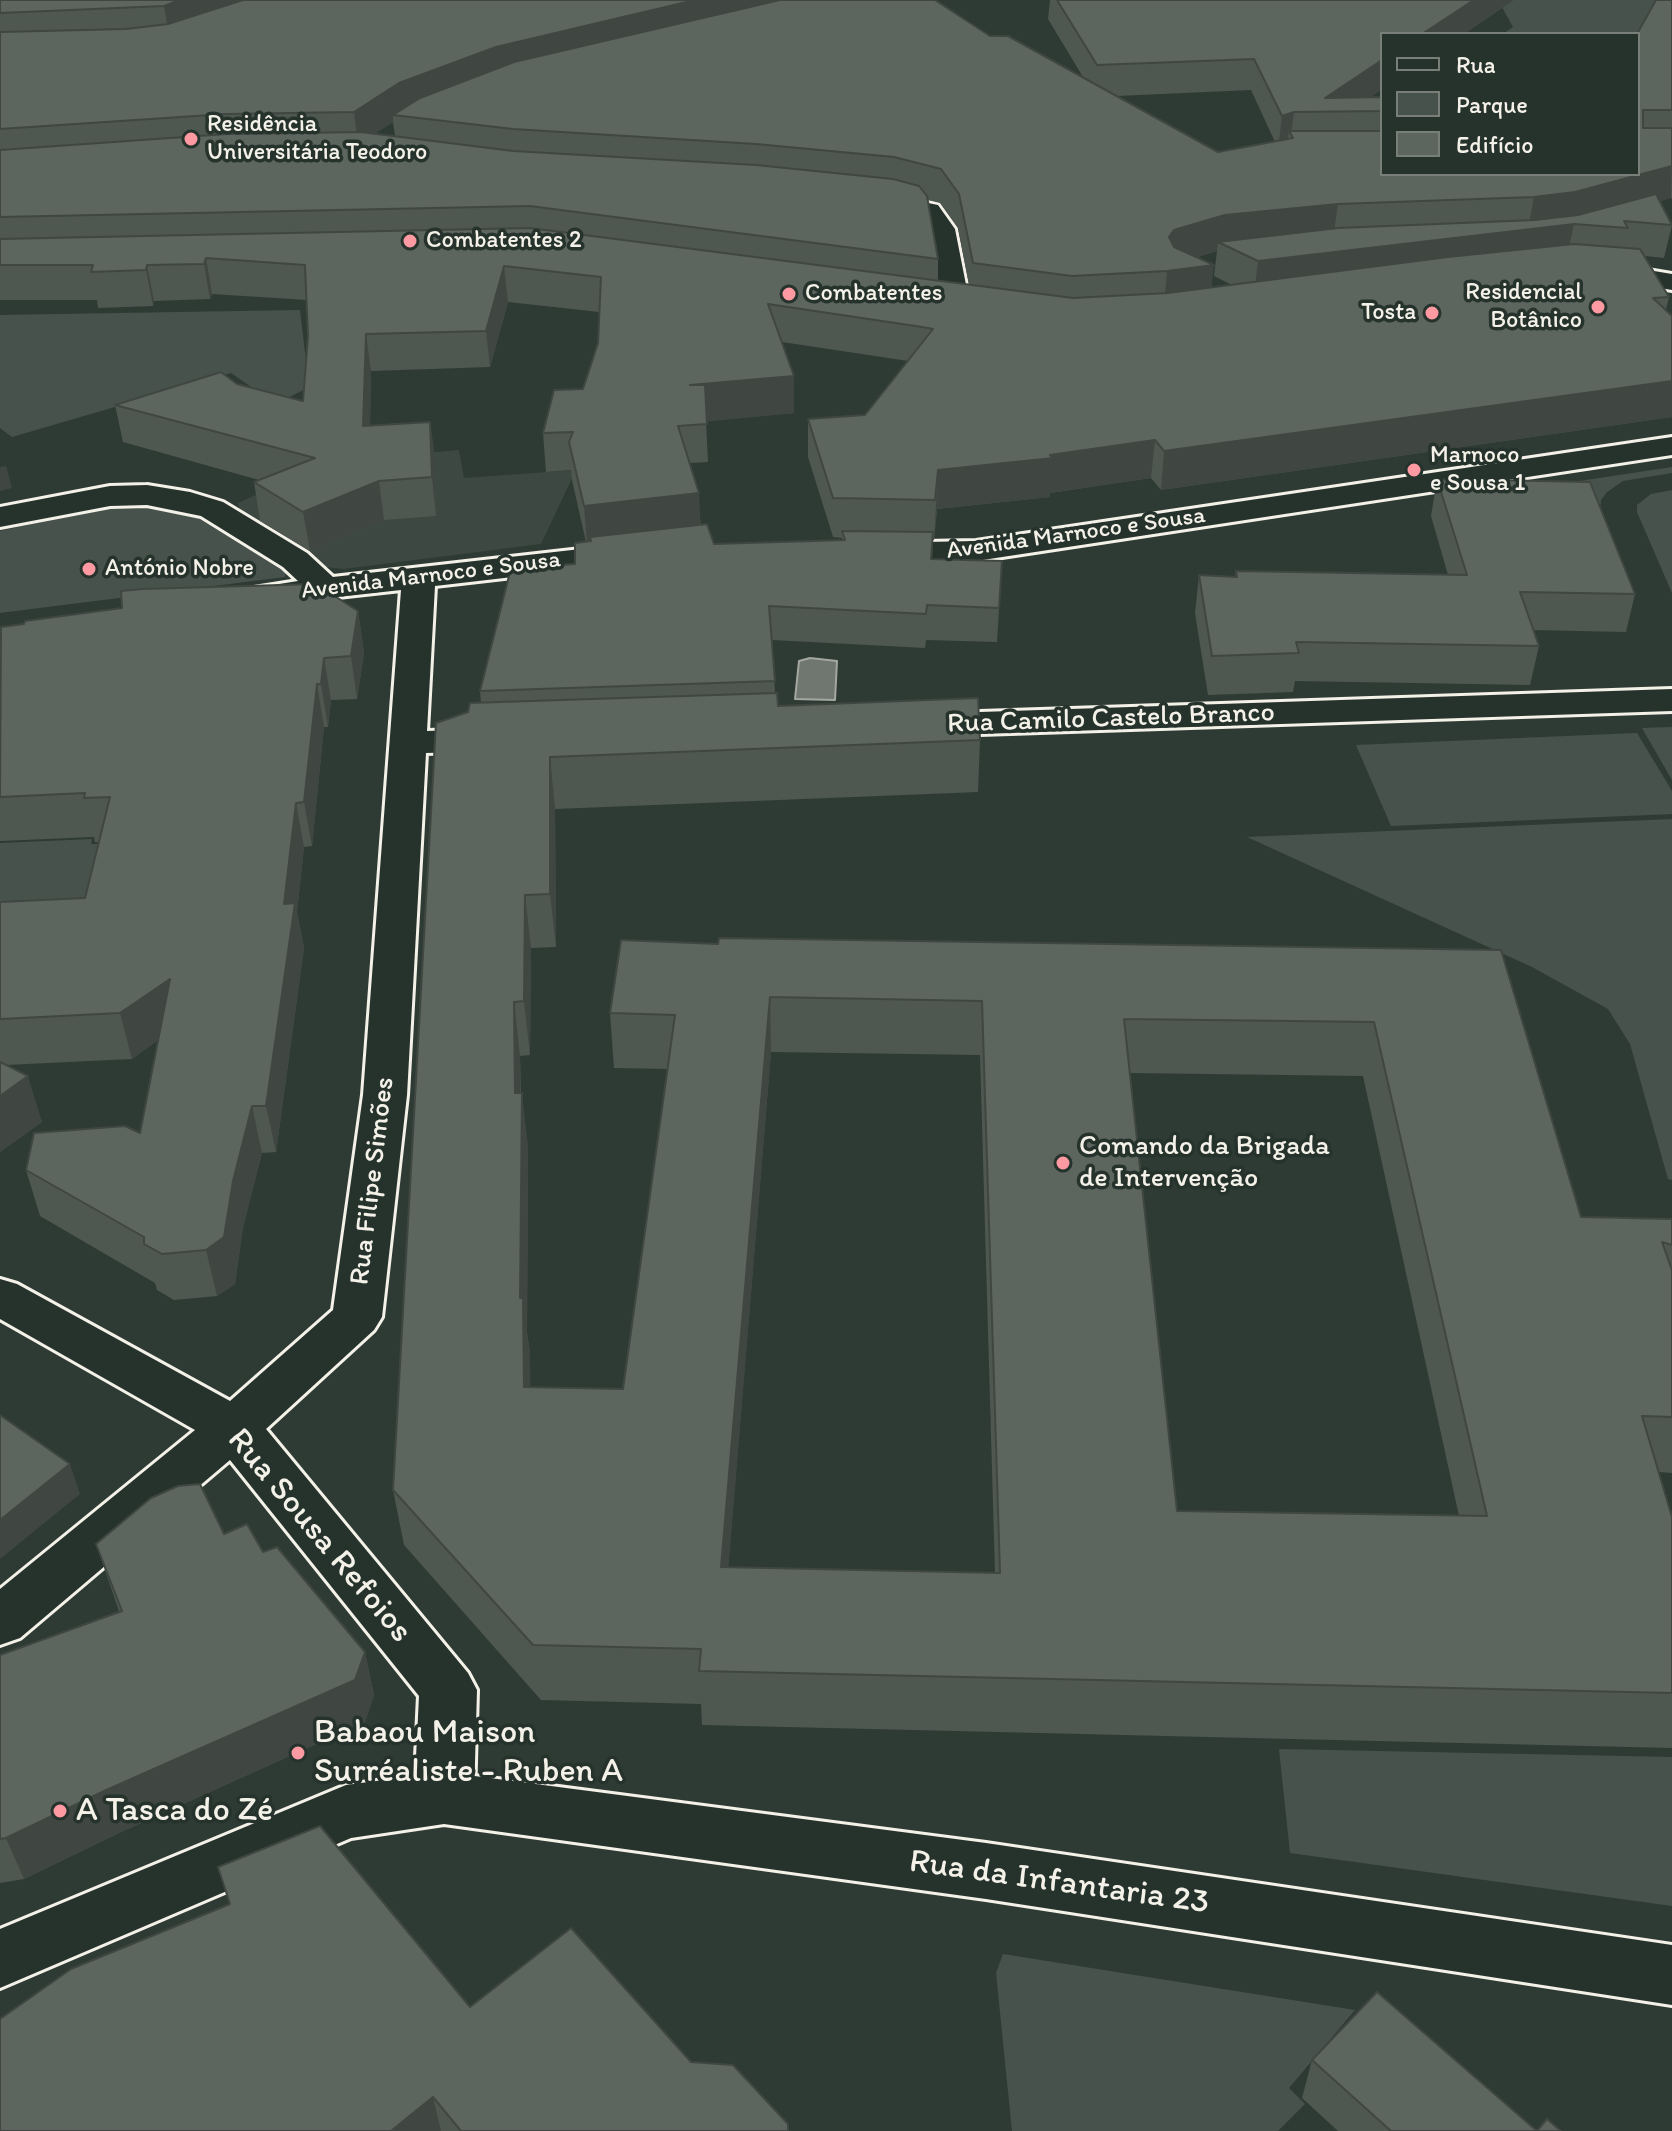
<!DOCTYPE html>
<meta charset="utf-8">
<style>
body{margin:0}
#map{position:relative;width:1672px;height:2131px;overflow:hidden;background:#2e3b34;font-family:Itim,sans-serif}
canvas{display:block}
.legend{position:absolute;left:1380px;top:32px;width:260px;height:144px;box-sizing:border-box;background:#26332d;border:2px solid #787f78;margin:0;padding:10px 14px;list-style:none;font-size:24px;color:#f4f1e8}
.legend li{display:flex;align-items:center;gap:16px;height:40px}
.legend b{width:40px;border:2px solid #787f78}
</style>
<div id="map">
<canvas width="1672" height="2131"></canvas>
<ul class="legend">
<li><b style="height:10px;background:#26332d"></b>Rua</li>
<li><b style="height:22px;background:#48524c"></b>Parque</li>
<li><b style="height:22px;background:#5c655e"></b>Edifício</li>
</ul>
</div>
<script>
const g = document.querySelector('canvas').getContext('2d');
g.lineJoin = 'round';
function paint(path, color) {
  g.fillStyle = color;
  g.fill(path, 'evenodd');
}
function shape(rows) {
  const path = new Path2D();
  for (const r of rows) {
    path.moveTo(r[0], r[1]);
    for (let i = 2; i < r.length; i += 2) path.lineTo(r[i], r[i + 1]);
  }
  return path;
}
function strokePath(path, color, width, dash) {
  g.strokeStyle = color;
  g.lineWidth = width;
  g.lineCap = dash ? 'butt' : 'round';
  g.setLineDash(dash || []);
  g.stroke(path);
}
function drawText(font, color, halo, rows, align = 'center') {
  g.font = font + ' Itim,sans-serif';
  g.lineWidth = 7;
  g.setLineDash([]);
  g.textBaseline = 'middle';
  g.strokeStyle = halo;
  g.fillStyle = color;
  for (const [text, x, y, turn = 0] of rows) {
    g.save();
    g.translate(x, y);
    g.rotate((+turn || 0) * Math.PI / 180);
    g.textAlign = isNaN(turn) ? turn : align;
    if (halo) g.strokeText(text, 0, 0);
    g.fillText(text, 0, 0);
    g.restore();
  }
}
const built = shape([
 [459,450,464,478,576,470,541,544,344,569,325,567,242,516,238,503,332,461]
]);
const green = shape([
 [1498,0,1672,0,1672,14,1638,34,1503,34,1513,27],
 [300,310,309,387,276,404,231,373,12,437,0,428,0,315],
 [1672,467,1672,473,1623,481,1607,492,1601,500,1600,513,1500,493],
 [1672,490,1672,593,1637,512,1637,505,1651,494],
 [133,501,203,514,286,566,285,577,0,613,0,531],
 [1672,727,1672,780,1642,728],
 [1637,733,1672,791,1672,814,1391,826,1356,745],
 [1672,819,1672,1180,1668,1179,1630,1044,1608,1009,1532,967,1247,837],
 [92,839,91,844,114,843,91,933,0,937,0,843],
 [1279,1749,1672,1757,1672,1906,1290,1853],
 [1003,1954,1355,2010,1289,2088,1305,2104,1278,2131,1012,2131,996,1973]
]);
const water = shape([
 [810,658,837,661,835,700,795,699,799,661,810,658]
]);
const minor = shape([
 [873,192,938,205,955,229,971,310,967,316,957,318,947,316,943,310,929,229,920,217,864,205,860,200,864,195,873,192],
 [1672,437,1672,455,976,561,874,563,862,560,857,553,862,546,874,543,976,541,1672,437],
 [147,485,190,492,223,502,307,553,333,577,634,543,646,546,651,553,646,560,634,563,435,586,427,731,495,729,508,732,514,740,508,748,495,751,426,753,407,1095,382,1317,374,1330,266,1429,468,1673,477,1690,474,1798,465,1817,444,1824,423,1817,414,1798,419,1696,230,1460,20,1638,0,1645,0,1589,195,1430,0,1319,0,1279,17,1284,230,1401,333,1310,363,1095,401,590,266,605,254,602,249,595,254,588,298,581,283,567,201,516,147,505,110,506,0,527,0,507,110,486,147,485],
 [1672,689,1672,711,920,736,907,733,902,725,907,717,920,714,1672,689]
]);
const secondary = shape([
 [1600,262,1672,274,1672,290,1590,276,1586,270,1590,264,1600,262],
 [444,1772,986,1843,1672,1945,1672,2005,986,1899,444,1824,351,1838,0,1988,0,1929,346,1785,444,1772]
]);
const wall = shape([
 [0,0,990,36,1083,77,1048,19,1050,0,1514,0,1464,34,1382,34,1382,89,1369,98,1382,97,1382,174,1638,174,1638,34,1672,0,1672,199,1671,198,1660,201,1672,225,1664,258,1645,256,1669,297,1666,310,1672,316,1672,417,1161,490,1151,478,1050,493,1050,497,937,509,934,540,933,540,932,559,1002,561,997,642,926,640,925,648,772,640,775,693,778,706,980,740,978,792,555,809,556,947,531,948,530,1055,520,1056,521,1093,528,1148,527,1333,530,1353,530,1387,623,1389,668,1069,614,1068,610,1013,718,944,1501,950,1581,1217,1672,1219,1672,1473,1659,1472,1672,1517,1672,1748,702,1725,701,1704,541,1700,404,1545,393,1490,468,712,481,703,480,691,575,564,586,542,572,480,571,470,546,472,543,433,583,389,598,343,599,312,508,302,490,367,371,371,370,426,430,422,435,460,436,516,384,520,310,551,260,521,254,482,259,480,123,442,115,405,237,384,303,401,308,336,307,300,212,294,210,299,154,301,153,306,98,308,97,300,0,300],
 [1251,90,1275,142,1218,152,1117,96],
 [393,122,395,136,375,134,377,132],
 [928,200,940,203,958,228,969,285,938,281,938,259],
 [1217,251,1214,276,1232,285,1212,287,1197,257],
 [782,342,908,361,865,415,808,419,808,457,833,537,842,538,842,540,714,544,701,525,690,463,708,462,706,421,794,413],
 [771,1052,980,1055,995,1573,728,1567],
 [1130,1073,1363,1076,1459,1516,1177,1511],
 [1437,479,1635,594,1626,632,1533,630,1539,646,1530,685,1295,681,1293,692,1208,695,1195,613,1199,575,1235,577,1236,571,1448,575,1431,516],
 [358,611,364,653,357,699,331,700,328,727,324,727,312,846,304,847,297,912,304,948,276,1152,262,1153,243,1227,235,1284,217,1296,174,1300,157,1290,155,1283,40,1216,26,1170,140,1133,158,1040,132,1059,6,1065,42,1122,0,1152,0,902,85,898,99,842,95,842,94,837,0,841,0,637],
 [224,1534,263,1552,365,1652,374,1695,365,1722,119,1833,24,1879,0,1883,0,1655,119,1611,96,1544],
 [470,2007,691,2062,789,2131,0,2131],
 [1312,2060,1537,2131,1338,2131,1302,2098]
]);
const shadedWall = shape([
 [180,0,250,0,169,36,164,6],
 [695,0,821,0,393,115,393,122,358,145,354,112,399,83,496,47],
 [1474,0,1514,0,1464,34,1422,34],
 [1382,60,1382,89,1348,112,1325,98],
 [1294,112,1291,135,1289,131,1287,146,1278,149,1282,116],
 [1672,166,1671,198,1574,224,1567,257,1254,295,1258,261,1528,229,1534,197],
 [1338,204,1333,239,1218,242,1217,251,1171,265,1166,272,1169,237,1174,230,1225,215],
 [206,258,212,294,210,299,204,264],
 [147,265,154,301,153,306,146,270],
 [1214,265,1210,301,1164,307,1167,271],
 [504,266,508,302,490,367,486,331],
 [366,334,371,371,369,465,363,426],
 [794,376,794,413,692,423,690,385],
 [1672,381,1672,417,1161,490,1164,451],
 [430,422,435,460,436,516,432,477],
 [1155,440,1151,478,1050,493,1050,497,937,509,934,540,938,470],
 [6,466,12,488,0,491,0,467],
 [379,481,384,520,310,551,303,512],
 [699,493,701,532,587,545,584,506],
 [358,611,364,653,357,699,351,656],
 [324,658,331,700,328,727,321,684],
 [317,684,324,727,312,846,304,802],
 [550,757,555,809,556,947,550,894],
 [296,803,304,847,297,912,304,948,276,1152,266,1106,284,904],
 [525,895,531,948,530,1055,524,1001],
 [170,979,180,1024,132,1059,120,1013],
 [770,997,771,1052,724,1622,721,1567],
 [514,1002,520,1056,521,1148,515,1093],
 [28,1076,42,1122,0,1152,0,1096],
 [522,1093,528,1148,527,1333,530,1353,531,1443,524,1387,520,1298],
 [252,1106,262,1153,243,1227,235,1284,217,1296,206,1250,233,1181],
 [70,1464,80,1494,0,1559,0,1520],
 [365,1652,374,1695,365,1722,119,1833,24,1879,6,1838],
 [433,2097,441,2131,391,2131]
]);
const building = shape([
 [0,0,180,0,164,6,0,13,0,0],
 [243,0,695,0,496,47,399,83,354,112,226,114,0,129,0,32,126,29,168,24,243,0],
 [780,0,935,0,990,36,1008,36,1218,152,1293,138,1289,131,1382,131,1382,174,1638,174,1637,34,1656,0,1672,0,1672,110,1643,110,1643,128,1672,128,1672,166,1575,192,1534,197,1338,204,1225,215,1174,230,1169,237,1174,247,1214,265,1167,271,1072,276,973,263,959,194,941,169,894,157,756,144,513,129,393,115,420,98,514,62,780,0],
 [1057,0,1474,0,1422,34,1382,34,1382,60,1325,98,1382,97,1382,111,1294,112,1282,116,1254,59,1097,65,1057,0],
 [361,132,513,151,756,165,893,179,919,186,927,196,938,259,530,206,0,217,0,150,227,134,361,132],
 [1656,194,1672,225,1624,221,1628,228,1574,224,1258,261,1218,242,1338,228,1535,220,1578,215,1656,194],
 [530,228,1073,298,1168,293,1448,257,1574,244,1640,249,1669,297,1653,298,1672,316,1672,381,1164,451,1155,440,1050,455,1053,458,938,470,935,500,833,498,808,419,865,415,933,329,922,327,768,304,794,376,690,385,705,385,707,424,678,426,699,493,584,506,569,442,573,432,543,433,554,390,583,389,598,343,601,277,504,266,486,331,366,334,363,426,430,422,432,477,379,481,303,512,254,482,315,458,115,405,221,372,237,384,303,401,308,336,305,265,206,258,204,264,147,265,146,270,91,272,93,265,0,265,0,239,530,228],
 [1437,479,1590,482,1635,594,1520,592,1539,646,1296,642,1299,653,1212,656,1199,575,1237,577,1236,571,1467,575,1437,479],
 [707,524,714,544,845,540,842,531,933,532,931,559,1002,561,999,608,927,605,926,614,769,606,775,681,480,691,511,568,575,564,575,543,591,541,590,537,707,524],
 [316,584,358,611,351,656,324,658,321,684,317,684,304,802,296,803,284,904,295,903,266,1106,252,1106,233,1181,224,1237,206,1250,162,1254,144,1244,144,1237,26,1170,34,1133,125,1126,140,1133,170,979,120,1013,0,1019,0,902,85,898,110,797,84,798,85,793,0,797,1,627,24,624,25,621,122,608,121,591,142,589,316,584],
 [777,693,778,706,978,698,980,740,550,757,550,894,525,895,524,1001,514,1002,515,1093,522,1093,520,1298,523,1298,524,1387,623,1389,675,1015,610,1013,621,940,718,944,719,938,1501,950,1581,1217,1672,1219,1672,1245,1662,1242,1672,1270,1672,1417,1642,1416,1672,1517,1672,1693,699,1671,701,1649,533,1645,393,1490,436,723,468,712,470,703,777,693],
 [770,997,982,1001,1000,1573,721,1567,770,997],
 [1124,1019,1374,1022,1487,1516,1177,1511,1124,1019],
 [0,1062,28,1076,0,1096,0,1062],
 [0,1415,70,1464,0,1520,0,1415],
 [200,1484,224,1534,247,1524,263,1552,277,1547,365,1652,355,1680,104,1791,6,1838,0,1839,0,1655,122,1611,96,1544,151,1498,178,1486,200,1484],
 [320,1826,470,2007,571,1928,691,2062,733,2065,788,2124,788,2131,461,2131,433,2097,391,2131,0,2131,0,2019,71,1969,230,1904,218,1867,320,1826],
 [1377,1992,1537,2131,1391,2131,1312,2060,1377,1992],
 [1547,2119,1561,2131,1537,2131,1547,2119]
]);
const markers = [
 [191,139,8,"#ff9aa2"],
 [410,241,8,"#ff9aa2"],
 [789,294,8,"#ff9aa2"],
 [1598,307,8,"#ff9aa2"],
 [1432,313,8,"#ff9aa2"],
 [1414,470,8,"#ff9aa2"],
 [89,569,8,"#ff9aa2"],
 [1063,1163,8,"#ff9aa2"],
 [298,1753,8,"#ff9aa2"],
 [60,1811,8,"#ff9aa2"]
];
const farPoinames = [
 ["Residência",207,125],
 ["Universitária Teodoro",207,153],
 ["Combatentes 2",426,241],
 ["Residencial",1582,293,"right"],
 ["Botânico",1582,321,"right"],
 ["Combatentes",805,294],
 ["Tosta",1416,313,"right"],
 ["Marnoco",1430,456],
 ["e Sousa 1",1430,484],
 ["António Nobre",105,569]
];
const farStreetnames = [
 ["Avenida Marnoco e Sousa",1076,534,-8],
 ["Avenida Marnoco e Sousa",431,576,-7]
];
const streetNames = [
 ["Rua Camilo Castelo Branco",1111,719,-2],
 ["Rua Filipe Simões",373,1181,-83]
];
const poiNames = [
 ["Comando da Brigada",1079,1147],
 ["de Intervenção",1079,1179]
];
const nearStreetnames = [
 ["Rua Sousa Refoios",319,1536,50],
 ["Rua da Infantaria 23",1059,1883,8]
];
const nearPoinames = [
 ["Babaou Maison",314,1733],
 ["Surréaliste - Ruben A",314,1772],
 ["A Tasca do Zé",76,1811]
];
paint(built, '#3c4841');
paint(green, '#48524c');
paint(water, '#6f7770');
strokePath(water, '#a4a8a0', 2);
strokePath(minor, '#f4f1e8', 6);
strokePath(secondary, '#f4f1e8', 6);
paint(minor, '#26332d');
paint(secondary, '#26332d');
paint(wall, '#4f5751');
paint(shadedWall, '#404742');
paint(building, '#5c655e');
strokePath(building, '#404742', 2);
for (const [x, y, r, color] of markers) {
  const dot = new Path2D();
  dot.arc(x, y, r, 0, 2 * Math.PI);
  g.fillStyle = color;
  g.fill(dot);
  strokePath(dot, '#26332d', 3);
}
drawText('24px', '#f4f1e8', '#26332d', farPoinames, 'left');
drawText('24px', '#f4f1e8', '#26332d', farStreetnames);
drawText('28px', '#f4f1e8', '#26332d', streetNames);
drawText('28px', '#f4f1e8', '#26332d', poiNames, 'left');
drawText('34px', '#f4f1e8', '#26332d', nearStreetnames);
drawText('34px', '#f4f1e8', '#26332d', nearPoinames, 'left');
</script>
